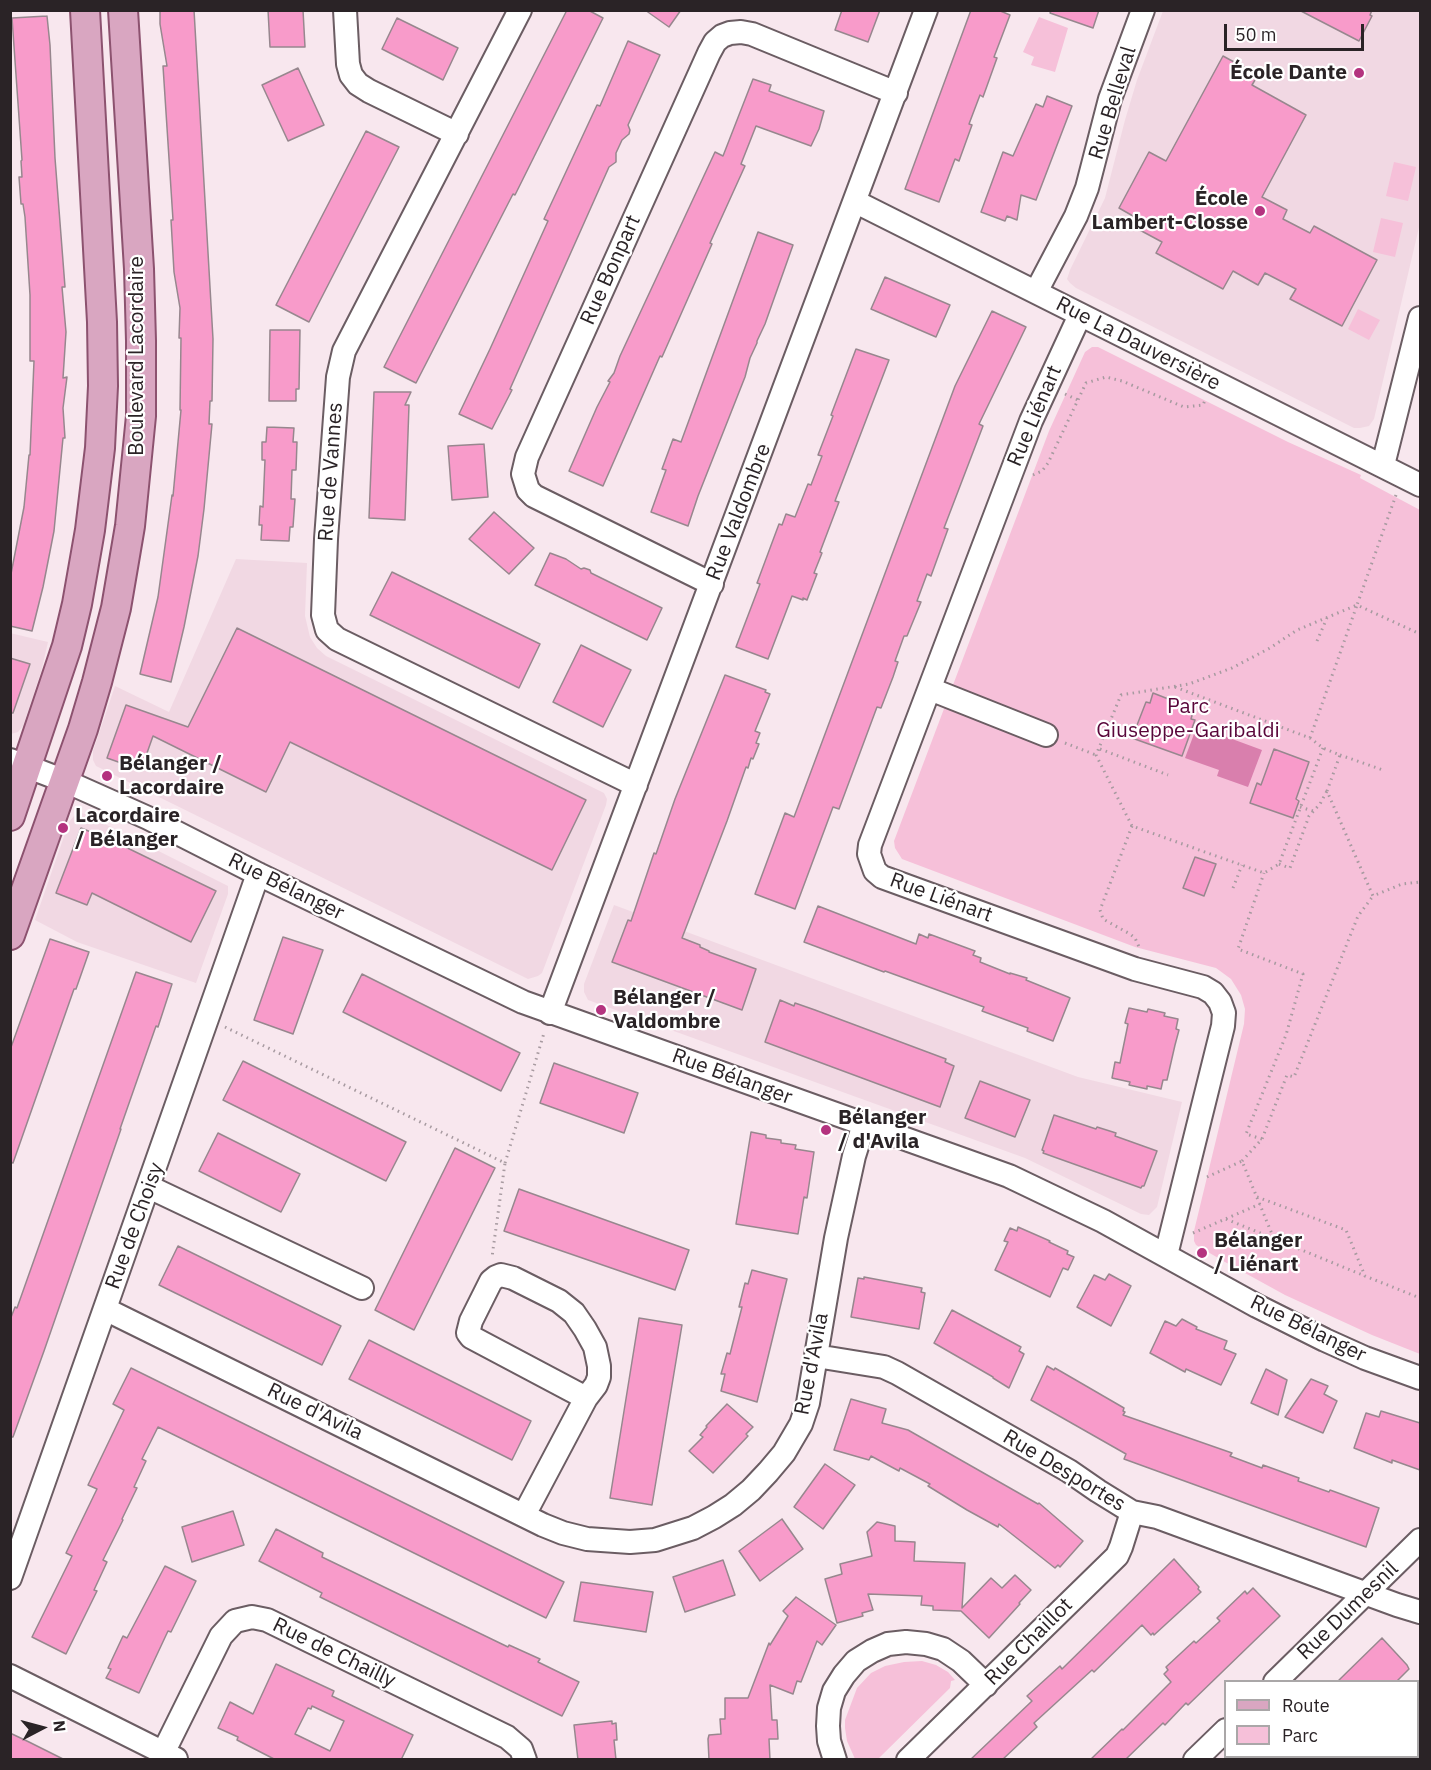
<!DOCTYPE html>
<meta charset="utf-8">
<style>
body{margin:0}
#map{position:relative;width:1431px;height:1770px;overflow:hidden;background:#f8e7ee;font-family:"IBM Plex Sans",sans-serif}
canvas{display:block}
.frame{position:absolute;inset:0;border:12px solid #2a2326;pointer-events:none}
.legend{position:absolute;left:1224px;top:1680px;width:195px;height:78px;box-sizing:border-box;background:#fff;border:2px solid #aaa7a8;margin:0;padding:8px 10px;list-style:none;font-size:18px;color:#2a2326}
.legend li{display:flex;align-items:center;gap:12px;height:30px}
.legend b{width:30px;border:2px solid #aaa7a8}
.north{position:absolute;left:12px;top:1698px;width:60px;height:60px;-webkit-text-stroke:4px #fff;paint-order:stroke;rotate:84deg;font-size:16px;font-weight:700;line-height:24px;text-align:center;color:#2a2326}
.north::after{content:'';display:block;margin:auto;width:21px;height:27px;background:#2a2326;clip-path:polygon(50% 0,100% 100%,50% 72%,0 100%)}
.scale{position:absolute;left:1224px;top:24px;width:140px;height:27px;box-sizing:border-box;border:3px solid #2a2326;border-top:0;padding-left:8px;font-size:18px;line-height:21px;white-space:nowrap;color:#2a2326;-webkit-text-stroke:4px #fff;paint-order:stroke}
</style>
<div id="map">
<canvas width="1431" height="1770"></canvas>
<div class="frame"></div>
<ul class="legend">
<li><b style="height:8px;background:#d9a6c1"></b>Route</li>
<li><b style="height:16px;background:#f6c0d9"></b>Parc</li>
</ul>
<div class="north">N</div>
<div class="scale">50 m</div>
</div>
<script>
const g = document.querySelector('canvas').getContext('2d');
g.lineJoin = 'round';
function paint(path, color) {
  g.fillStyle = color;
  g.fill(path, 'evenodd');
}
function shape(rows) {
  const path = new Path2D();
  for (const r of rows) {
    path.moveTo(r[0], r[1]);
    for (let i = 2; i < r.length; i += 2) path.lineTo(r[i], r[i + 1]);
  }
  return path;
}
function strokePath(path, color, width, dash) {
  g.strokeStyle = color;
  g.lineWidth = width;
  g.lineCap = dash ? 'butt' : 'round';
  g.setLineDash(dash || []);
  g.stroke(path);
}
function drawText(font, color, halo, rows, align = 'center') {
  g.font = font + ' "IBM Plex Sans",sans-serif';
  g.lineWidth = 4.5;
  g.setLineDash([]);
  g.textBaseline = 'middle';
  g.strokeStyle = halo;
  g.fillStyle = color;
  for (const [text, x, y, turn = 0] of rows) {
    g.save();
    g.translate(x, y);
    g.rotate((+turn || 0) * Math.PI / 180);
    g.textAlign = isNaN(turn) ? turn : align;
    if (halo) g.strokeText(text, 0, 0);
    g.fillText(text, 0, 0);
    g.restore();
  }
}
const built = shape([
 [1163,11,1420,11,1420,223,1374,419,1369,426,1360,428,1354,428,1076,288,1070,283,1067,279,1070,270,1105,198,1125,120,1137,80],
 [236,559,307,563,305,616,310,637,317,648,326,656,604,793,607,799,606,805,542,973,538,976,528,979,96,766,93,760,93,751,115,686,169,712],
 [10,633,48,642,41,672,23,726,18,732,11,734],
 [81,813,85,814,228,886,228,894,196,983,77,942,35,920,69,822,74,816],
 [614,905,1078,1077,1182,1102,1157,1207,1149,1215,1141,1214,1025,1158,588,1000,584,992,584,984]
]);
const green = shape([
 [1039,17,1068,28,1055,72,1031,65,1034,57,1023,52],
 [1394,162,1416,167,1408,201,1386,196],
 [1381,218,1403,223,1395,257,1373,252],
 [1358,309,1380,320,1369,340,1348,329],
 [1092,347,1098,347,1288,442,1361,475,1360,478,1420,510,1420,1354,1372,1335,1285,1295,1225,1262,1196,1245,1194,1241,1194,1231,1244,1024,1245,1009,1241,995,1231,979,1216,968,1135,947,902,859,895,848,894,841,1049,431,1085,352],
 [922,1661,936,1665,948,1672,955,1680,951,1681,950,1688,878,1759,855,1759,847,1741,845,1728,845,1720,857,1688,871,1673,885,1666,904,1662]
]);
const water = shape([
 [1197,726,1262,750,1248,787,1217,776,1219,770,1185,758]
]);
const building = shape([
 [160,10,194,10,213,339,212,401,210,401,209,424,212,424,204,509,198,556,184,627,171,682,140,674,158,597,172,495,173,496,181,410,180,410,181,338,179,338,180,308,174,272,171,220,173,220,163,66,167,66,160,24,160,10],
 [268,10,303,10,305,47,270,47,268,10],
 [567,10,588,10,603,18,515,195,513,194,416,383,384,367,567,10],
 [645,10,681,10,669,27,645,10],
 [842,10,880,10,868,42,835,30,842,10],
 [971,10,998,10,1010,15,994,57,997,58,983,97,980,95,969,124,972,125,959,161,955,159,939,202,905,189,971,10],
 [1051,10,1099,10,1093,28,1050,13,1051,10],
 [1299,10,1372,10,1370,15,1372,16,1359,41,1299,10],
 [47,16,50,45,55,158,65,287,62,287,66,332,63,378,67,377,63,408,65,438,63,438,54,531,43,587,32,631,10,626,10,579,24,507,29,455,30,455,34,361,30,361,30,295,25,217,23,204,21,204,19,177,22,177,21,161,22,160,12,18,47,16],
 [397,18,458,48,443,80,382,49,397,18],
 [628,41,660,55,628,125,630,130,629,134,622,140,616,153,616,162,609,167,510,389,512,390,492,429,459,414,490,349,548,221,544,219,558,189,597,105,600,106,628,41],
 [1223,56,1258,75,1252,85,1306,115,1262,197,1287,210,1283,219,1310,233,1314,226,1377,260,1342,326,1290,299,1296,289,1265,273,1258,285,1233,271,1223,289,1156,253,1162,242,1136,228,1140,220,1119,208,1149,152,1166,161,1223,56],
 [298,68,324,125,288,141,262,85,298,68],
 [753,79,771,85,769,91,824,111,819,129,811,146,756,126,741,164,745,166,710,243,712,244,662,357,660,356,603,486,569,471,597,407,610,382,608,381,614,373,620,356,715,152,723,156,753,79],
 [1047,96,1072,106,1036,200,1021,195,1017,220,1007,216,1005,221,981,212,1003,152,1013,156,1036,104,1043,107,1047,96],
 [366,131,399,147,309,322,276,305,366,131],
 [758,232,793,245,765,324,757,341,757,343,750,358,745,377,698,496,688,526,651,512,666,470,662,469,673,439,681,442,758,232],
 [885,277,950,305,936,337,871,309,885,277],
 [992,311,1026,327,979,424,983,426,944,528,948,529,931,576,927,574,917,601,921,602,907,636,904,636,895,661,898,662,893,677,881,708,877,707,839,809,833,807,795,909,755,894,785,813,794,817,955,386,992,311],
 [270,330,300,330,299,389,296,389,296,401,269,401,270,330],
 [856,349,889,360,835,501,839,502,820,552,822,553,814,573,817,574,807,600,803,598,803,600,792,596,768,659,736,647,760,584,757,583,779,524,782,525,786,514,795,517,808,484,811,485,822,456,818,455,833,416,831,415,856,349],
 [374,392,411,392,405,405,409,405,405,520,369,518,374,392],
 [267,427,294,428,293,442,297,442,296,470,292,470,291,499,295,499,293,527,290,527,289,541,261,540,262,525,259,525,260,506,263,507,265,460,262,460,262,442,266,442,267,427],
 [484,444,488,497,452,500,448,446,484,444],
 [494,512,534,548,509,574,469,539,494,512],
 [550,553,566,559,581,569,584,568,590,570,591,573,662,608,647,640,535,585,550,553],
 [392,572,540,644,519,688,370,615,392,572],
 [237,628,586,800,552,870,290,742,266,792,153,736,141,770,107,758,126,705,188,727,237,628],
 [581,645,631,670,603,727,553,702,581,645],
 [10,658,30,664,13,713,10,713,10,658],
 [725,675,766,690,765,692,770,694,755,731,760,733,756,743,759,744,753,759,751,758,748,768,746,767,727,821,682,938,700,945,700,947,709,951,709,952,756,969,742,1010,612,962,628,920,631,921,654,853,656,854,675,799,725,675],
 [1153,693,1194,709,1191,719,1195,720,1182,756,1132,738,1146,702,1150,703,1153,693],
 [1274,749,1309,762,1296,799,1299,801,1293,818,1250,803,1257,783,1261,785,1274,749],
 [81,828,113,841,216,891,191,942,92,893,87,905,56,893,81,828],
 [1195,857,1216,864,1204,896,1183,888,1195,857],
 [818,906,916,944,919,934,928,938,929,934,975,951,973,955,981,958,980,962,1010,974,1010,973,1027,978,1026,980,1068,997,1070,998,1053,1041,1027,1031,1028,1028,982,1011,984,1007,885,971,884,972,804,942,818,906],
 [283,937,323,950,293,1034,254,1020,283,937],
 [50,939,89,952,76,989,74,989,13,1163,10,1162,10,1050,50,939],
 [136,972,172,984,158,1027,156,1026,120,1129,121,1129,44,1351,13,1437,10,1437,10,1320,15,1307,17,1308,136,972],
 [362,974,520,1053,501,1091,343,1012,362,974],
 [780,1000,794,1006,795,1003,815,1010,946,1059,945,1062,954,1066,940,1107,765,1042,780,1000],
 [1129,1008,1147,1012,1148,1009,1165,1013,1164,1016,1178,1019,1176,1029,1179,1030,1175,1045,1167,1080,1163,1080,1161,1089,1147,1086,1147,1089,1129,1085,1130,1082,1112,1078,1115,1062,1120,1063,1128,1024,1125,1023,1129,1008],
 [243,1061,406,1142,386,1181,223,1100,243,1061],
 [554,1063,638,1093,624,1133,540,1103,554,1063],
 [980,1081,1030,1100,1015,1137,965,1118,980,1081],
 [1054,1115,1096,1129,1097,1127,1116,1133,1115,1136,1157,1151,1144,1186,1142,1186,1141,1188,1043,1153,1044,1151,1042,1150,1054,1115],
 [751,1132,766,1135,766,1138,781,1140,781,1143,796,1145,795,1149,814,1152,807,1198,804,1197,798,1234,736,1224,751,1132],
 [218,1133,300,1174,281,1212,199,1171,218,1133],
 [455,1148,495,1168,414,1330,375,1310,455,1148],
 [519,1189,689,1250,675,1290,504,1231,519,1189],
 [1018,1227,1050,1241,1049,1242,1068,1251,1067,1254,1074,1257,1068,1270,1063,1268,1050,1297,995,1270,1008,1242,1004,1241,1010,1228,1017,1231,1018,1227],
 [178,1246,341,1326,322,1365,159,1285,178,1246],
 [752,1270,787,1279,757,1402,721,1391,725,1374,721,1374,727,1353,730,1354,742,1307,739,1307,745,1283,748,1284,752,1270],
 [1109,1274,1131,1286,1111,1326,1077,1307,1094,1275,1105,1280,1109,1274],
 [864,1277,922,1288,921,1292,925,1293,919,1329,851,1317,858,1278,864,1279,864,1277],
 [952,1310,1021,1347,1019,1351,1024,1354,1009,1388,993,1378,993,1377,934,1343,952,1310],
 [639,1318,682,1325,652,1505,610,1498,639,1318],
 [1182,1319,1197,1327,1196,1329,1227,1341,1224,1349,1236,1354,1221,1385,1186,1369,1185,1372,1150,1353,1165,1321,1176,1326,1182,1319],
 [369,1340,531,1421,512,1460,349,1379,369,1340],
 [1047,1366,1054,1370,1055,1368,1124,1408,1123,1411,1125,1412,1123,1415,1232,1453,1230,1456,1262,1468,1263,1465,1299,1478,1298,1481,1329,1492,1330,1490,1379,1508,1366,1547,1124,1459,1126,1454,1031,1400,1047,1366],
 [131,1368,564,1582,546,1618,158,1427,142,1459,146,1461,134,1487,137,1488,122,1519,123,1520,103,1560,107,1562,94,1590,97,1591,66,1654,32,1637,72,1556,66,1553,97,1489,88,1485,124,1410,113,1404,131,1368],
 [1266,1369,1287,1380,1278,1415,1251,1403,1266,1369],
 [1311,1379,1328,1386,1324,1394,1337,1401,1323,1433,1285,1417,1311,1379],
 [851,1399,886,1409,882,1423,908,1430,1038,1504,1039,1503,1083,1541,1060,1567,1058,1565,1055,1568,999,1524,998,1527,967,1510,928,1486,930,1484,900,1468,899,1471,871,1456,869,1460,834,1450,851,1399],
 [727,1404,753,1427,746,1434,748,1436,713,1473,689,1451,703,1437,700,1435,707,1427,706,1426,727,1404],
 [1381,1411,1420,1423,1420,1470,1392,1460,1392,1463,1354,1448,1366,1413,1379,1417,1381,1411],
 [825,1464,855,1485,823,1529,794,1507,825,1464],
 [233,1511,244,1545,192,1562,182,1527,233,1511],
 [782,1519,803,1549,760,1581,739,1551,782,1519],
 [877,1522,895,1526,895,1541,915,1542,914,1561,965,1563,962,1608,991,1578,1002,1588,1015,1575,1031,1590,1019,1603,1020,1604,989,1638,961,1611,933,1610,933,1606,921,1605,922,1596,868,1594,873,1610,862,1613,863,1616,837,1623,825,1579,842,1574,840,1564,872,1556,867,1532,877,1522],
 [276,1529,323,1553,322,1557,508,1647,509,1645,540,1659,538,1662,579,1682,562,1716,320,1597,322,1593,259,1561,276,1529],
 [1174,1559,1199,1587,1198,1589,1201,1592,1154,1635,1153,1633,1151,1635,1142,1625,1094,1672,1092,1670,1034,1723,1037,1727,1002,1760,970,1760,1032,1701,1027,1696,1060,1666,1062,1669,1174,1559],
 [723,1560,735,1595,685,1612,673,1577,723,1560],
 [165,1566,196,1581,171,1632,168,1631,139,1693,106,1678,111,1669,108,1668,123,1636,127,1638,165,1566],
 [581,1582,653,1592,646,1632,574,1621,581,1582],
 [1253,1588,1280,1616,1188,1705,1186,1703,1165,1725,1163,1723,1125,1760,1090,1760,1122,1729,1123,1730,1171,1682,1164,1674,1168,1670,1166,1667,1194,1641,1196,1643,1220,1621,1217,1618,1245,1591,1247,1594,1253,1588],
 [796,1597,836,1625,822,1645,817,1641,801,1682,797,1681,793,1694,770,1685,772,1720,777,1720,778,1739,769,1739,770,1760,709,1760,708,1739,709,1735,721,1734,720,1719,725,1719,725,1698,748,1698,769,1643,770,1645,788,1616,783,1611,796,1597],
 [1382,1638,1407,1665,1409,1669,1396,1682,1337,1682,1382,1638],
 [276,1664,334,1691,332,1696,413,1735,401,1760,276,1760,237,1740,238,1737,218,1728,230,1702,253,1714,276,1664],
 [312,1706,344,1721,330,1751,295,1734,308,1708,311,1709,312,1706],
 [612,1721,612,1724,616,1723,617,1740,614,1740,616,1760,578,1760,574,1725,612,1721],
 [10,1733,29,1742,65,1760,10,1760,10,1733]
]);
const path = shape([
 [1065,394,1078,400],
 [1033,475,1042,471,1048,463,1086,383,1106,377,1122,381,1184,407,1203,405,1206,398],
 [1396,495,1357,605,1420,634],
 [1317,641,1327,618],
 [1175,687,1310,738,1323,748,1340,755,1327,791,1373,896,1402,884,1420,882],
 [1310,738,1357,605],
 [1065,743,1096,755],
 [1323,748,1279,864,1264,873,1132,826,1096,755,1121,695,1189,684,1232,668,1270,648,1297,630,1357,605],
 [1100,749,1168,775],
 [1340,755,1383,770],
 [1300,807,1313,811],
 [1132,826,1100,910,1103,919,1130,934,1135,938,1140,949],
 [1279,864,1290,868,1309,816,1320,804,1327,791],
 [1233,888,1242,865],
 [225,1027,505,1163,492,1257],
 [1262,1139,1246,1134,1286,1035,1303,974,1238,949,1264,873],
 [1242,1161,1262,1139,1287,1075,1294,1077,1358,916,1373,896],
 [505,1163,544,1033],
 [1207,1177,1242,1161,1274,1239],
 [1257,1197,1346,1230,1365,1276,1420,1298],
 [1226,1219,1365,1276],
 [1193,1233,1260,1204]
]);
const minor = shape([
 [345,10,348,64,351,75,358,84,369,91,457,134],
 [520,10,344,351,338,377,326,539,323,615,327,630,337,639,636,785],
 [856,202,1420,485],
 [1036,292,1076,216,1087,188,1110,99,1143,10],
 [1080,315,1031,421,870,845,869,854,875,871,882,877,1135,969,1203,987,1213,993,1220,1002,1224,1013,1223,1026,1166,1255],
 [1383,465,1420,318],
 [712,584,534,496,528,490,523,474,527,457,709,53,715,42,722,36,730,33,741,32,752,34,896,93],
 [930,689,1046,735],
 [10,760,65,781,148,818,258,874,523,1002,1009,1176,1103,1221,1257,1306,1325,1340,1365,1358,1420,1378],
 [550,1013,926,10],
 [149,1187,362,1288],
 [105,1309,543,1525,563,1533,587,1539,630,1542,655,1540,693,1528,714,1517,733,1505,751,1490,768,1472,784,1453,801,1424,808,1403,836,1238,854,1156,864,1124],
 [816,1356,884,1367,897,1373,1069,1471,1098,1491,1132,1512,1157,1517,1397,1605,1420,1612],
 [524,1515,586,1398,596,1385,599,1377,599,1366,595,1347,585,1329,574,1313,559,1301,513,1278,501,1275,496,1277,491,1281,471,1321,468,1333,471,1337,586,1398],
 [10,1578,258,874],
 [10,1676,176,1759],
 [1275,1682,1420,1540],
 [163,1753,221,1636,235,1621,252,1617,267,1620,507,1737,521,1749,525,1760],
 [835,1760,829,1741,828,1726,829,1708,834,1691,844,1675,856,1661,872,1651,888,1644,906,1642,926,1644,943,1649,961,1661,986,1685],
 [908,1760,1117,1556,1121,1547,1132,1512],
 [1195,1760,1226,1730]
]);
const major = shape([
 [10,816,67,646,77,604,90,530,100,448,103,386,102,322,85,10],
 [10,935,83,729,97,682,116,608,130,526,141,416,141,341,139,269,123,10]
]);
const markers = [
 [1359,73,6,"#b4337f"],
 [1260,211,6,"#b4337f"],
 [107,776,6,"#b4337f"],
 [63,828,6,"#b4337f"],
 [601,1010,6,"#b4337f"],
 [826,1130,6,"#b4337f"],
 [1202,1253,6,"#b4337f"]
];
const poiNames = [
 ["École Dante",1347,73,"right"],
 ["École",1248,199,"right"],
 ["Lambert-Closse",1248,223,"right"],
 ["Bélanger /",119,764],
 ["Lacordaire",119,788],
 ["Lacordaire",75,816],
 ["/ Bélanger",75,840],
 ["Bélanger /",613,998],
 ["Valdombre",613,1022],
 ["Bélanger",838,1118],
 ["/ d'Avila",838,1142],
 ["Bélanger",1214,1241],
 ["/ Liénart",1214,1265]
];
const streetNames = [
 ["Rue Belleval",1113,103,-73],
 ["Rue Bonpart",611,270,-66],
 ["Rue La Dauversière",1138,344,27],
 ["Boulevard Lacordaire",137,356,-90],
 ["Rue Liénart",1035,416,-67],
 ["Rue de Vannes",331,472,-86],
 ["Rue Valdombre",739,512,-69],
 ["Rue Bélanger",286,887,26],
 ["Rue Liénart",941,898,20],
 ["Rue Bélanger",732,1077,20],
 ["Rue de Choisy",135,1226,-70],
 ["Rue Bélanger",1308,1329,26],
 ["Rue d'Avila",812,1364,-79],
 ["Rue d'Avila",315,1412,26],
 ["Rue Desportes",1064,1471,31],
 ["Rue Dumesnil",1348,1611,-44],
 ["Rue Chaillot",1029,1642,-45],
 ["Rue de Chailly",334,1653,26]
];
const parkNames = [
 ["Parc",1188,707],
 ["Giuseppe-Garibaldi",1188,731]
];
paint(built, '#f1d8e3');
paint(green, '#f6c0d9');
paint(water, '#d97fad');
paint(building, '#f89bca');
strokePath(building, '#97878e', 1.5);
strokePath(minor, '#6b5d63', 26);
strokePath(major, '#8c526f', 32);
strokePath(path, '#a79aa0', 3, [1.5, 4.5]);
strokePath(minor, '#fff', 22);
strokePath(major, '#d9a6c1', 28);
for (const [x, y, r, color] of markers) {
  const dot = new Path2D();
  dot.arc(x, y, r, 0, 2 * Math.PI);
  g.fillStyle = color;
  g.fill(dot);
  strokePath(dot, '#fff', 2);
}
drawText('bold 21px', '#2a2326', '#fff', poiNames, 'left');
drawText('21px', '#2a2326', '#fff', streetNames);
drawText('21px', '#59063a', '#fff', parkNames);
</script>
